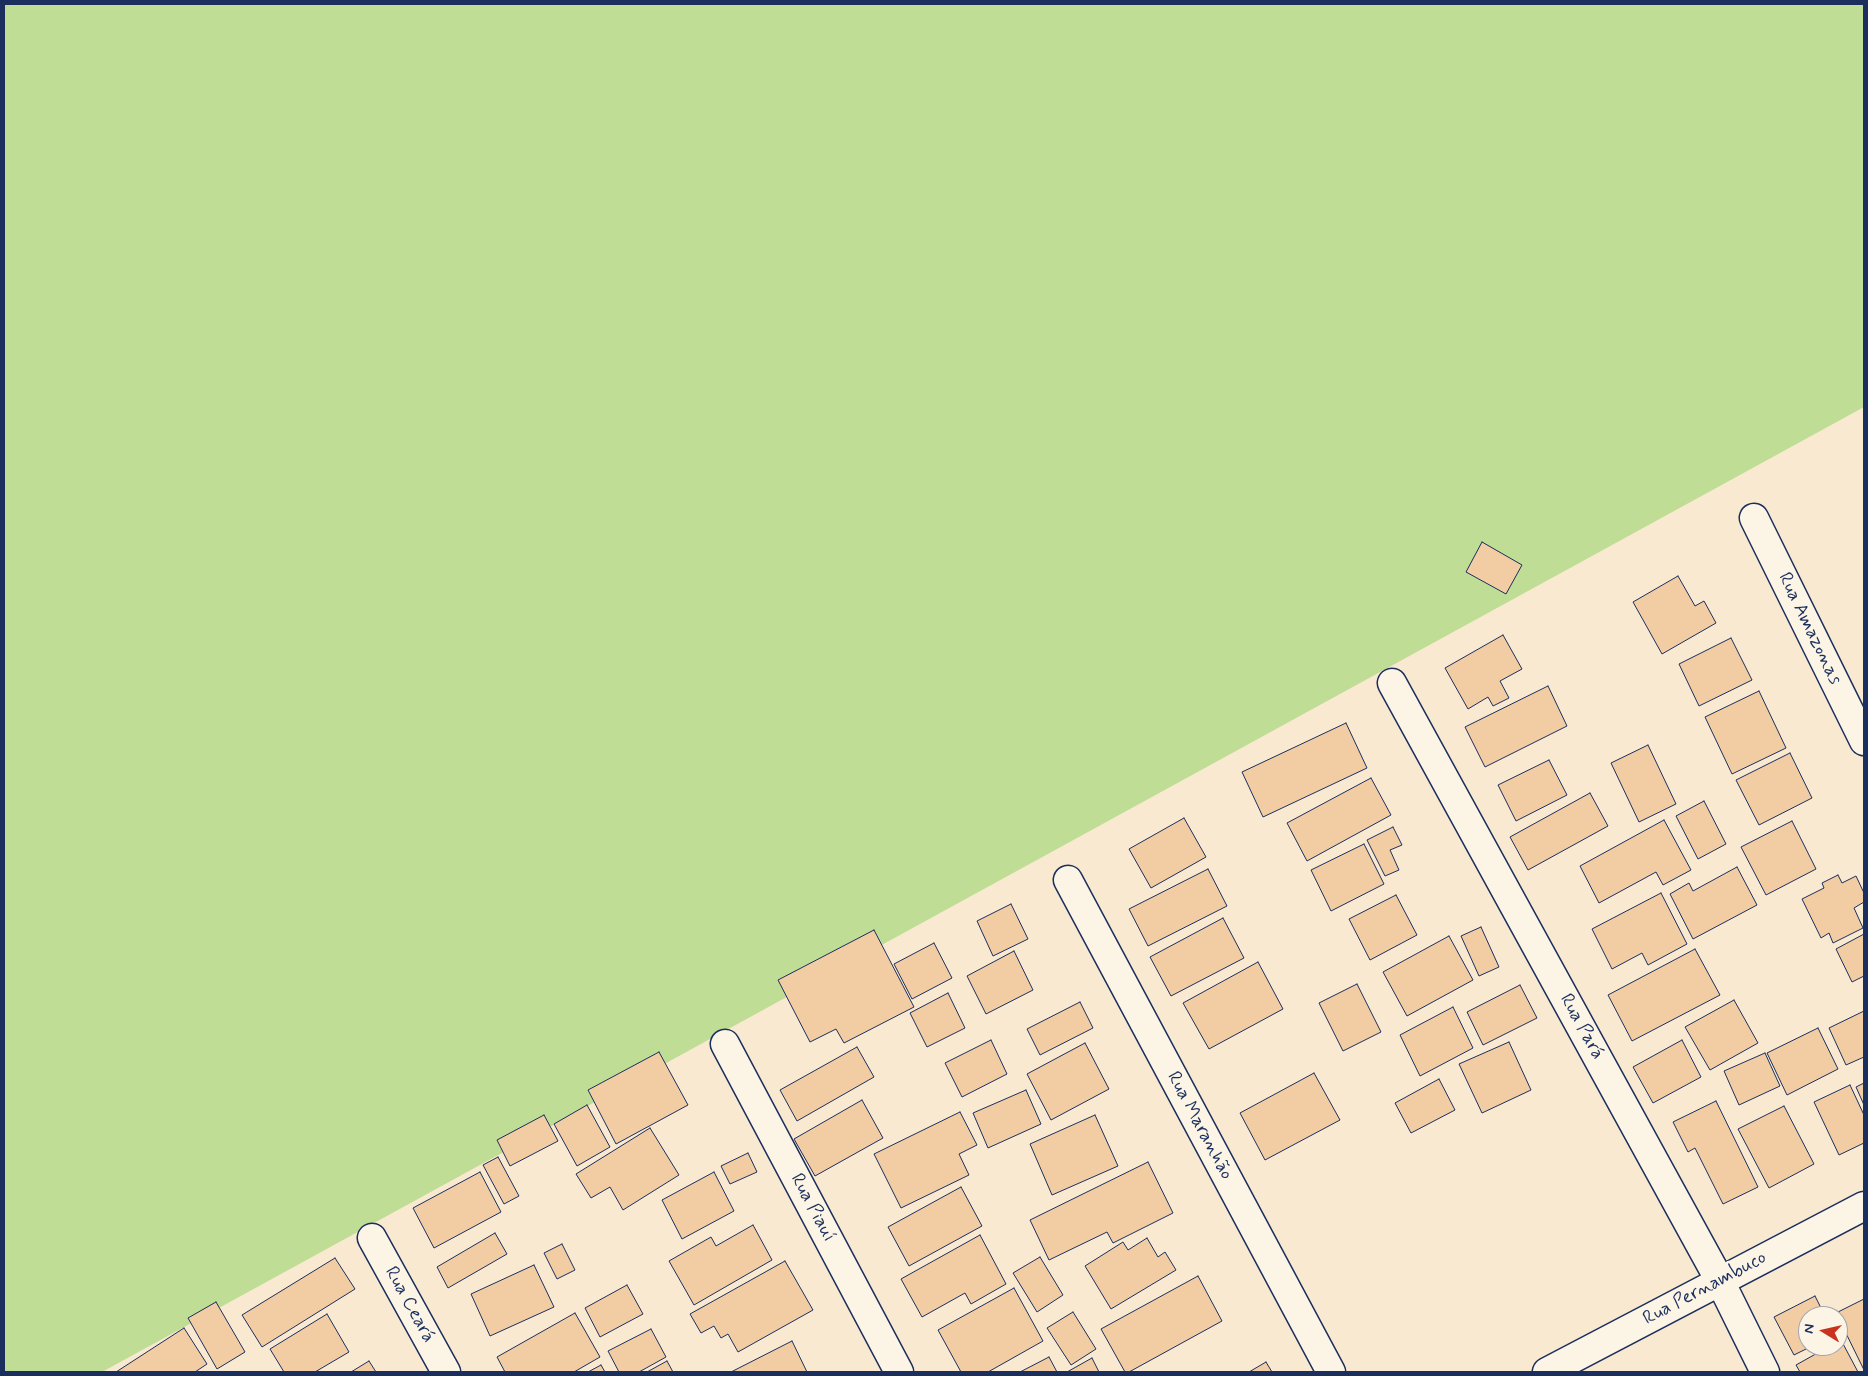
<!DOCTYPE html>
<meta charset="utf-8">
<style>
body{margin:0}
#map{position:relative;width:1868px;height:1376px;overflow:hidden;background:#f9e9d1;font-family:Mynerve,sans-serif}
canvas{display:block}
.frame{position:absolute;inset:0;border:5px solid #1b2f5e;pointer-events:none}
.north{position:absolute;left:1798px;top:1306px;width:50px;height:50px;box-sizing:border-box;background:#fcf5e5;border:1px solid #a2a6af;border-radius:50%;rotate:279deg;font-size:14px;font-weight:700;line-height:20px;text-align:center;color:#1b2f5e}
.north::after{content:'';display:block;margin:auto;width:18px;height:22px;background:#c8321e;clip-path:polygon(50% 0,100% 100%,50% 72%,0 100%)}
</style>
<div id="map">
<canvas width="1868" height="1376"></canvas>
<div class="frame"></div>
<div class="north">N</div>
</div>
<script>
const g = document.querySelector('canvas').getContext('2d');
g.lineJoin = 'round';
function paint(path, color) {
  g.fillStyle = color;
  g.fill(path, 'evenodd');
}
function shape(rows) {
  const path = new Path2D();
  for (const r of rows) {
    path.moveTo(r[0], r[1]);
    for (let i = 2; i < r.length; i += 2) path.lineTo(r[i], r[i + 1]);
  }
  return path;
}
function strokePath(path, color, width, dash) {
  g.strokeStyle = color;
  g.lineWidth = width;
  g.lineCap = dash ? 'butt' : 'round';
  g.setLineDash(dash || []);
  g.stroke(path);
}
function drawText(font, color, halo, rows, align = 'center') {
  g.font = font + ' Mynerve,sans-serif';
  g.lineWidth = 5;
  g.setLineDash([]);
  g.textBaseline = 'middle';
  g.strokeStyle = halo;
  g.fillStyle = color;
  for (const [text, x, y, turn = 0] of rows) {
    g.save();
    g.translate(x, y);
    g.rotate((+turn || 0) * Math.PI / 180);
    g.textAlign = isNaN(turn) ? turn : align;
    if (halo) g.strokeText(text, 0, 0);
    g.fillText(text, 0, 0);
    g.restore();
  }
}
const green = shape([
 [4,4,1864,4,1864,407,102,1372,4,1372]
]);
const building = shape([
 [1482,542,1522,565,1506,594,1466,572,1482,542],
 [1678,576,1695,606,1704,601,1716,623,1662,654,1633,602,1678,576],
 [1503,635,1522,669,1500,681,1509,698,1493,706,1488,697,1468,709,1445,668,1503,635],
 [1731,638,1752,680,1699,706,1679,664,1731,638],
 [1548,686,1567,726,1485,767,1465,727,1548,686],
 [1759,691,1786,748,1732,774,1705,717,1759,691],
 [1346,723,1367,768,1263,817,1242,772,1346,723],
 [1648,745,1676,804,1639,822,1611,763,1648,745],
 [1790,753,1812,798,1759,825,1736,780,1790,753],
 [1549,760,1567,795,1516,821,1498,785,1549,760],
 [1371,778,1391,815,1307,861,1287,823,1371,778],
 [1590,793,1608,826,1528,870,1510,837,1590,793],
 [1704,801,1726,844,1698,859,1676,816,1704,801],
 [1184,818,1206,857,1151,888,1129,849,1184,818],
 [1664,820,1691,870,1663,885,1656,872,1599,903,1580,866,1664,820],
 [1792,821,1816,869,1766,895,1741,847,1792,821],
 [1393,827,1402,845,1390,850,1399,870,1385,876,1367,840,1393,827],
 [1364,844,1384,884,1331,911,1311,870,1364,844],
 [1737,867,1757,905,1693,939,1670,894,1689,883,1693,891,1737,867],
 [1208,869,1227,906,1148,946,1129,909,1208,869],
 [1838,875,1842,883,1856,876,1864,893,1864,902,1854,908,1863,928,1833,943,1829,933,1821,938,1802,899,1824,888,1822,883,1838,875],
 [1661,893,1687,944,1648,965,1642,953,1612,969,1592,929,1661,893],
 [1396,895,1417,935,1370,960,1349,919,1396,895],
 [1011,904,1028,939,993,956,977,921,1011,904],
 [1223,918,1244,958,1171,996,1150,957,1223,918],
 [1481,927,1499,967,1479,976,1461,936,1481,927],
 [874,930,914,1007,844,1043,836,1029,810,1042,778,980,874,930],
 [1864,934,1864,976,1852,982,1836,949,1864,934],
 [1449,936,1473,980,1407,1016,1383,972,1449,936],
 [934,943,952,978,912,999,894,964,934,943],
 [1695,949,1720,995,1632,1041,1608,995,1695,949],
 [1014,951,1033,990,986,1014,967,976,1014,951],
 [1258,962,1283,1009,1209,1049,1183,1003,1258,962],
 [1357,984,1381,1032,1343,1051,1319,1003,1357,984],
 [1520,985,1537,1018,1483,1045,1467,1012,1520,985],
 [948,993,965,1028,927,1047,910,1013,948,993],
 [1734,1000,1758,1043,1710,1070,1685,1027,1734,1000],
 [1080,1002,1093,1028,1040,1055,1027,1029,1080,1002],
 [1453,1007,1473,1048,1420,1076,1400,1035,1453,1007],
 [1864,1011,1864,1057,1846,1065,1829,1028,1864,1011],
 [1818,1028,1838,1069,1787,1095,1767,1053,1818,1028],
 [991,1040,1007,1074,962,1097,945,1063,991,1040],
 [1682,1040,1701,1077,1653,1103,1633,1067,1682,1040],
 [1509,1042,1531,1090,1482,1113,1459,1064,1509,1042],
 [1085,1043,1109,1089,1051,1120,1027,1074,1085,1043],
 [857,1047,874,1077,797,1121,780,1090,857,1047],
 [659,1052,688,1105,616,1144,588,1090,659,1052],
 [1765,1053,1780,1086,1739,1105,1724,1071,1765,1053],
 [1314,1073,1340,1120,1265,1160,1240,1113,1314,1073],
 [1439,1079,1455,1110,1411,1133,1395,1103,1439,1079],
 [1864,1083,1864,1105,1856,1087,1864,1083],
 [1850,1085,1864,1115,1864,1143,1839,1155,1814,1102,1850,1085],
 [1026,1090,1041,1124,988,1148,973,1113,1026,1090],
 [862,1100,883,1138,815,1176,794,1139,862,1100],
 [1716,1101,1758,1187,1723,1204,1695,1148,1688,1152,1673,1122,1716,1101],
 [587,1105,610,1147,577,1166,554,1124,587,1105],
 [1784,1106,1814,1164,1769,1188,1738,1129,1784,1106],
 [960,1112,977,1145,959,1154,969,1175,901,1208,874,1154,960,1112],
 [544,1115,558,1141,510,1166,497,1140,544,1115],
 [1095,1115,1118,1166,1052,1195,1030,1144,1095,1115],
 [650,1128,679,1175,623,1210,610,1187,591,1198,576,1174,650,1128],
 [748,1153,757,1172,730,1184,721,1166,748,1153],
 [498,1157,519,1196,504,1204,483,1165,498,1157],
 [1148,1162,1173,1213,1113,1243,1107,1232,1049,1260,1030,1220,1148,1162],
 [480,1172,501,1212,434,1248,413,1208,480,1172],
 [714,1172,734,1211,682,1239,662,1200,714,1172],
 [961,1187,982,1226,909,1266,888,1227,961,1187],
 [753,1225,772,1260,694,1305,669,1261,711,1237,716,1246,753,1225],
 [495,1233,507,1254,448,1288,437,1267,495,1233],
 [980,1235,1006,1284,971,1304,965,1293,922,1317,901,1279,980,1235],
 [1147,1238,1158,1257,1165,1252,1176,1270,1111,1309,1085,1266,1123,1242,1128,1250,1147,1238],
 [562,1244,575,1270,557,1279,544,1253,562,1244],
 [1040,1257,1063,1295,1037,1312,1013,1273,1040,1257],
 [335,1258,355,1289,262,1347,242,1315,335,1258],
 [785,1261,813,1310,738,1352,728,1334,721,1338,714,1326,701,1333,690,1314,785,1261],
 [534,1265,554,1307,490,1336,471,1294,534,1265],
 [1198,1276,1222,1321,1129,1372,1125,1372,1101,1329,1198,1276],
 [627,1285,643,1314,600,1337,585,1308,627,1285],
 [1014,1288,1043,1341,988,1372,961,1372,938,1330,1014,1288],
 [1815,1296,1825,1316,1808,1316,1808,1346,1812,1346,1794,1355,1774,1317,1815,1296],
 [1864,1299,1864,1370,1836,1313,1864,1299],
 [216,1302,245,1352,217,1369,188,1318,216,1302],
 [1073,1312,1096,1349,1071,1365,1047,1328,1073,1312],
 [575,1313,600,1357,574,1372,505,1372,497,1357,575,1313],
 [327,1314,349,1352,315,1372,284,1372,270,1349,327,1314],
 [184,1328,207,1364,195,1372,116,1372,184,1328],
 [651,1329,666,1357,639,1372,619,1372,608,1351,651,1329],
 [1841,1340,1858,1372,1800,1372,1796,1365,1830,1346,1838,1346,1838,1342,1841,1340],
 [792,1341,807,1372,731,1372,792,1341],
 [1049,1357,1057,1372,1020,1372,1049,1357],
 [1092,1358,1099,1372,1067,1372,1092,1358],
 [369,1361,376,1372,351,1372,369,1361],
 [667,1361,673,1372,647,1372,667,1361],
 [1266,1362,1272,1372,1249,1372,1266,1362],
 [601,1365,605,1372,588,1372,601,1365]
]);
const minor = shape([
 [1754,518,1864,741],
 [1392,683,1720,1281,1765,1372],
 [1068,880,1331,1372],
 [725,1044,899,1372],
 [372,1238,446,1372],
 [1547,1372,1864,1206]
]);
const streetNames = [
 ["Rua Amazonas",1809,629,64],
 ["Rua Pará",1581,1027,61],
 ["Rua Maranhão",1199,1126,62],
 ["Rua Piauí",812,1208,62],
 ["Rua Pernambuco",1705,1289,-28],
 ["Rua Ceará",409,1305,61]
];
paint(green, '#bfdd95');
paint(building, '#f2cca2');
strokePath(building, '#1b2f5e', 1);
strokePath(minor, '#1b2f5e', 31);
strokePath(minor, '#fcf5e5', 28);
drawText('19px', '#1b2f5e', '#fcf5e5', streetNames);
</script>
